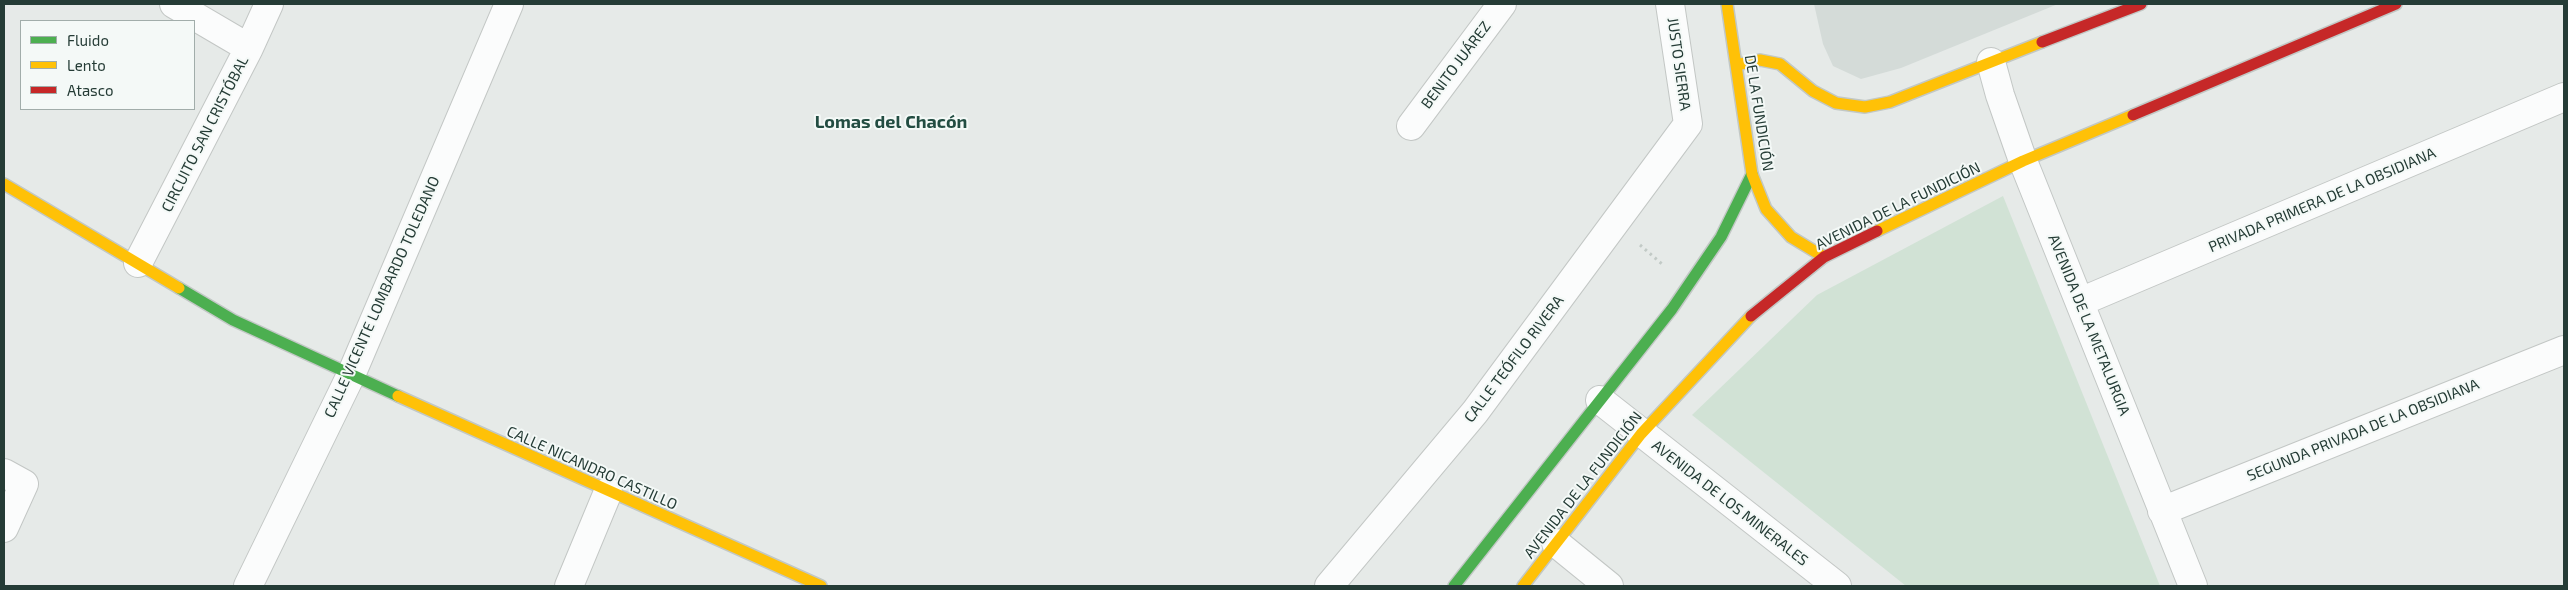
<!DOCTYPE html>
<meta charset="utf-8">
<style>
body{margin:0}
#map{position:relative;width:2568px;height:590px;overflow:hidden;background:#e6eae8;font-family:"Exo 2",sans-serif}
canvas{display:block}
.frame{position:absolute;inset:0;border:5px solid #253c36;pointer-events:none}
.legend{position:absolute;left:20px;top:20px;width:175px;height:90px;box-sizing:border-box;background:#f4f9f7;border:1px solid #a1adaa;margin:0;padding:6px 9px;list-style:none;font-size:15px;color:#253c36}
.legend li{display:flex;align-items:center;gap:10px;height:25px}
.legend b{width:25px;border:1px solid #a1adaa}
</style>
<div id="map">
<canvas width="2568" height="590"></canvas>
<div class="frame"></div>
<ul class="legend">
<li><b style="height:6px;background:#4caf50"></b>Fluido</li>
<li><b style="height:6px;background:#ffc107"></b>Lento</li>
<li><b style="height:6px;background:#c62828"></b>Atasco</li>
</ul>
</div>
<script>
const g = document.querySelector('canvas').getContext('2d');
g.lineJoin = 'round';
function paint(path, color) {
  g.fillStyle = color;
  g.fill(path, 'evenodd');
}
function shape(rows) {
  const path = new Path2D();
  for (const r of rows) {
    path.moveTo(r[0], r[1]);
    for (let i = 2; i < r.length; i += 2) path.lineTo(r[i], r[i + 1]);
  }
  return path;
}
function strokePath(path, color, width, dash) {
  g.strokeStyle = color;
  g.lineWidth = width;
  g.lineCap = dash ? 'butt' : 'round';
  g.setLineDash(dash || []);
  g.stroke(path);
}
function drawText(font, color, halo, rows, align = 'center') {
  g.font = font + ' "Exo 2",sans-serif';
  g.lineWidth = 4;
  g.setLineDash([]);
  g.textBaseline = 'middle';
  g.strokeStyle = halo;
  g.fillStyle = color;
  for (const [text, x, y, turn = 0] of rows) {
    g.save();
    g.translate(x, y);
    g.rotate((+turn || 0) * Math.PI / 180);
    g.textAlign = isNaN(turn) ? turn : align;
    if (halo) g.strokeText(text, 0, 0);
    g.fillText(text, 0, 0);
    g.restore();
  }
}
const built = shape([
 [1814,4,2058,4,1901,68,1861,79,1833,66,1823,44]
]);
const green = shape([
 [2003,196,2160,586,1906,586,1692,415,1817,295]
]);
const path = shape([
 [1640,245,1662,264]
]);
const street = shape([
 [174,4,249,48],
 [1991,62,2000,95,2023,161,2193,586],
 [1411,126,1502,4],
 [138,263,249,48,269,4],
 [2080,302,2564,97],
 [1600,400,1837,586],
 [4,473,24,484,4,528],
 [2162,511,2564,350],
 [1556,543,1609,586],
 [248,586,351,375,509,4],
 [569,586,608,492],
 [1329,586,1475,412,1688,124,1670,4]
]);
const fast = shape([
 [179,288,233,320,398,396],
 [1454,586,1672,309,1721,237,1752,174]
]);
const slow = shape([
 [1727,4,1752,174,1766,209,1791,237,1824,257],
 [1736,65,1760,60,1780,64,1813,91,1836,103,1865,107,1890,102,2042,42],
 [4,184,179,288],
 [1877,231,2023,161,2133,115],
 [398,396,821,586],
 [1523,586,1641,434,1751,316]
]);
const jam = shape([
 [2042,42,2141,4],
 [2133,115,2396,4],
 [1751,316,1824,257,1877,231]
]);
const streetNames = [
 ["JUSTO SIERRA",1679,64,82],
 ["BENITO JUÁREZ",1456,65,-53],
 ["DE LA FUNDICIÓN",1759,113,81],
 ["CIRCUITO SAN CRISTÓBAL",205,134,-63],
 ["PRIVADA PRIMERA DE LA OBSIDIANA",2322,200,-23],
 ["AVENIDA DE LA FUNDICIÓN",1898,206,-26],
 ["CALLE VICENTE LOMBARDO TOLEDANO",382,297,-66],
 ["AVENIDA DE LA METALURGIA",2089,325,68],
 ["CALLE TEÓFILO RIVERA",1514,359,-53],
 ["SEGUNDA PRIVADA DE LA OBSIDIANA",2363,430,-22],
 ["CALLE NICANDRO CASTILLO",592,468,24],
 ["AVENIDA DE LA FUNDICIÓN",1583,485,-52],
 ["AVENIDA DE LOS MINERALES",1730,503,38]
];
const quarterNames = [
 ["Lomas del Chacón",891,122]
];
paint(built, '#d4dbd8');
paint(green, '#d1e2d5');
strokePath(street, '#c3c7c5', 30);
strokePath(fast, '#c2c8c5', 14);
strokePath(slow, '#c2c8c5', 14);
strokePath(jam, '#c2c8c5', 14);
strokePath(path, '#c2cac6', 3, [2.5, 4]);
strokePath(street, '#fbfcfc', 28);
strokePath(fast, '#4caf50', 11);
strokePath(slow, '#ffc107', 11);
strokePath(jam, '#c62828', 11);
drawText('15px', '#253c36', '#f4f9f7', streetNames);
drawText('bold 18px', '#234d42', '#f4f9f7', quarterNames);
</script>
